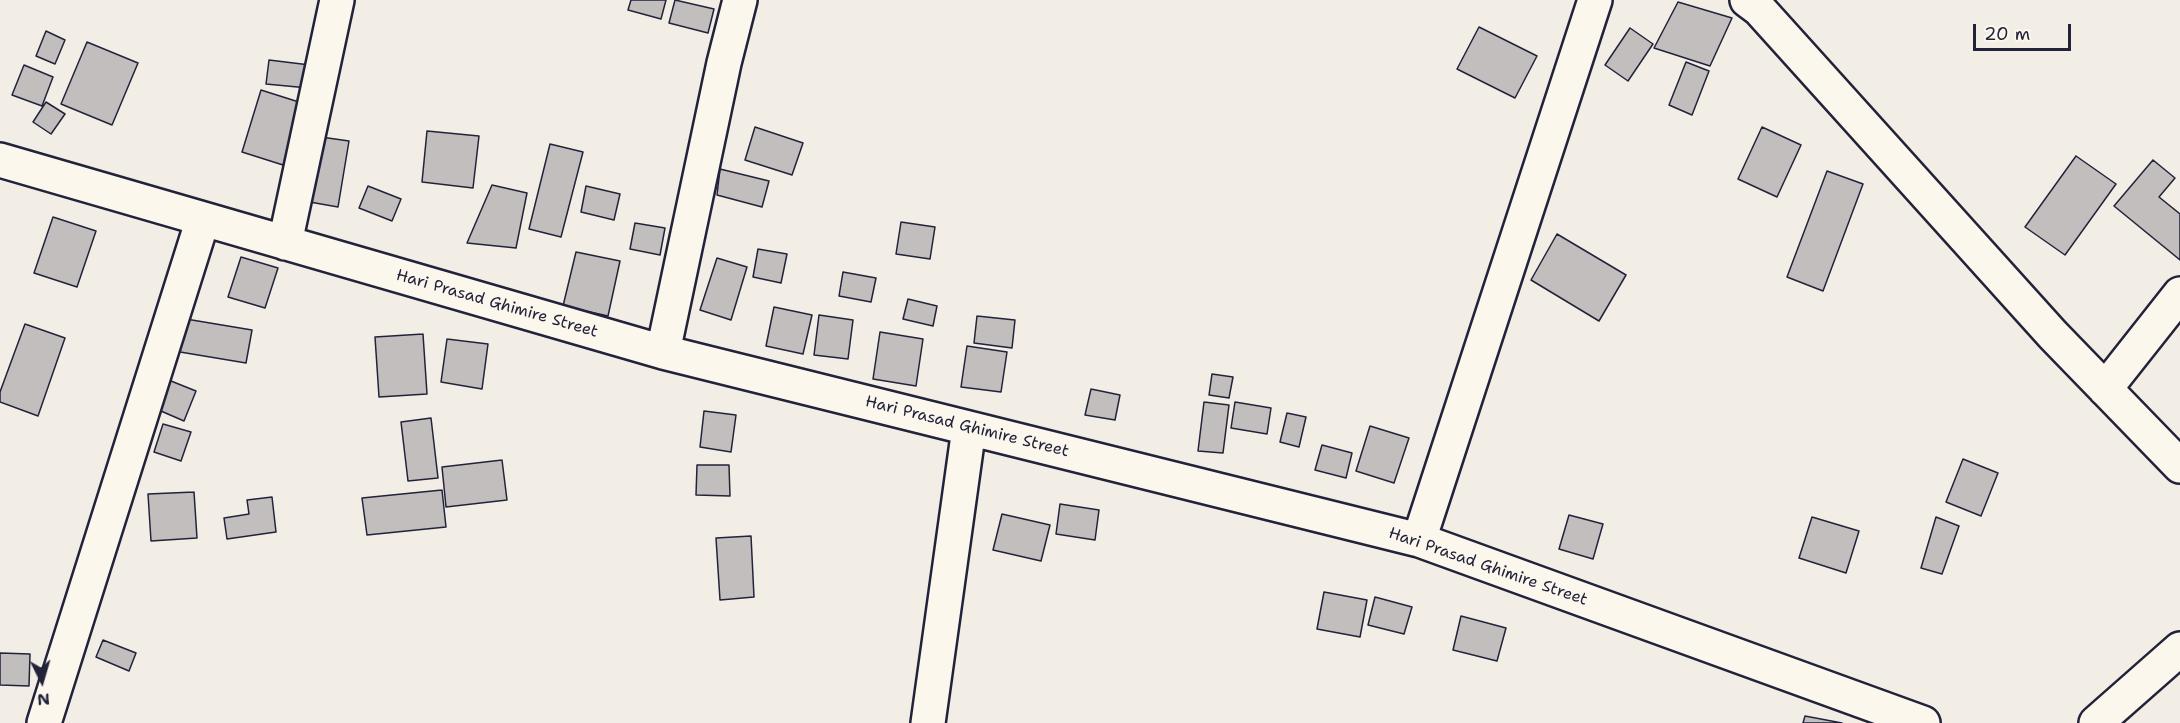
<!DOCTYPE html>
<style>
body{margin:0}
#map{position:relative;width:2180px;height:723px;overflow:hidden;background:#f2eee5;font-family:"Shantell Sans",sans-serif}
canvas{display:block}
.north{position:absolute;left:12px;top:651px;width:60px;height:60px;-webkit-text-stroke:4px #fbf7ec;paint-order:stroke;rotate:175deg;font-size:16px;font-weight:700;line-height:24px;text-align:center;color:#22223b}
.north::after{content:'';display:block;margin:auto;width:21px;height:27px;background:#22223b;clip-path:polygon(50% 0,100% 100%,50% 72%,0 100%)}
.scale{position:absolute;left:1973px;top:24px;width:98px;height:27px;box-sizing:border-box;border:3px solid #22223b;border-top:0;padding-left:8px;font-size:18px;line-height:21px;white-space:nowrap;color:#22223b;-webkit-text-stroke:4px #fbf7ec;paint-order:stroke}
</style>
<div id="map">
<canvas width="2180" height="723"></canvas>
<div class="north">N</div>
<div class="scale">20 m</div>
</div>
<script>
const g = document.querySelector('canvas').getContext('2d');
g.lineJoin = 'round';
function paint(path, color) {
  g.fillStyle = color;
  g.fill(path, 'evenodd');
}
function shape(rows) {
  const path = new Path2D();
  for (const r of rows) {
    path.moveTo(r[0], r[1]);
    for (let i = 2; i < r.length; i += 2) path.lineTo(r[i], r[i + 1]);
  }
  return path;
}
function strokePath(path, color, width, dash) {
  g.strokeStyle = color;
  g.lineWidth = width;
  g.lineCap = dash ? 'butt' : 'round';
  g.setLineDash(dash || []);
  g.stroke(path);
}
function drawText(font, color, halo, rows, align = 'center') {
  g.font = font + ' "Shantell Sans",sans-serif';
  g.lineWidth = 5;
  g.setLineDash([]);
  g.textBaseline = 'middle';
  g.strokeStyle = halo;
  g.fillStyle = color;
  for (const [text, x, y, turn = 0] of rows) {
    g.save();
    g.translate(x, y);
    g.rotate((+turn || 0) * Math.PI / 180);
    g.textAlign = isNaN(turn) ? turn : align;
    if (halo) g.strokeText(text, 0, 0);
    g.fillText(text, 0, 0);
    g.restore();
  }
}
const building = shape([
 [631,0,666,0,661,19,628,10,631,0],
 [675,0,714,9,708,33,669,23,675,0],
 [1678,2,1732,18,1710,66,1654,48,1678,2],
 [1479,27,1537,56,1515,98,1457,69,1479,27],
 [1630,28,1653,44,1628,81,1605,65,1630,28],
 [46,31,65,40,55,64,36,56,46,31],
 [87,42,138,63,112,125,61,104,87,42],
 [269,60,310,65,308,88,266,84,269,60],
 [1686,62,1709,71,1692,115,1669,105,1686,62],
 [24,65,53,77,42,106,12,95,24,65],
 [261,90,302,103,283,165,242,152,261,90],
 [46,102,65,114,51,134,33,122,46,102],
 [755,127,803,143,792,175,745,160,755,127],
 [1762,127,1801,145,1777,197,1738,179,1762,127],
 [427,131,479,136,473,188,422,182,427,131],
 [314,136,349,141,338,207,304,201,314,136],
 [550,144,583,152,561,237,529,229,550,144],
 [2076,156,2116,184,2065,255,2025,227,2076,156],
 [2153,160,2175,178,2159,197,2180,214,2180,260,2114,206,2153,160],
 [720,169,769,181,762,207,717,195,720,169],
 [1827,171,1863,184,1823,291,1787,277,1827,171],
 [492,185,527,193,516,248,467,243,492,185],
 [368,186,401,199,392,221,359,208,368,186],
 [586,186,620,194,614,220,581,212,586,186],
 [53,217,96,231,77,287,34,273,53,217],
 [901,222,935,227,930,259,896,254,901,222],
 [635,223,665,228,660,255,630,249,635,223],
 [1557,234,1626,275,1599,321,1531,280,1557,234],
 [758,249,787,254,781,283,753,277,758,249],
 [576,252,620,261,608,316,563,306,576,252],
 [241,257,278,268,265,308,228,297,241,257],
 [717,258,747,267,731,320,700,310,717,258],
 [843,272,876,278,871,302,839,296,843,272],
 [908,299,937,306,933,326,903,319,908,299],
 [774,307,812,315,803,354,766,346,774,307],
 [819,315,853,320,848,359,814,355,819,315],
 [977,316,1015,320,1012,348,974,343,977,316],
 [186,319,252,330,246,363,180,352,186,319],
 [25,324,65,338,38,416,0,402,0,392,25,324],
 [880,332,923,339,916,386,873,379,880,332],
 [423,334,427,394,379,397,375,337,423,334],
 [447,339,488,344,482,389,441,382,447,339],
 [967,346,1007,352,1001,392,961,387,967,346],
 [1212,374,1233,377,1229,398,1209,395,1212,374],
 [166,379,196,391,184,421,154,408,166,379],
 [1091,389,1120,395,1115,420,1085,415,1091,389],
 [1204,402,1229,405,1223,453,1198,451,1204,402],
 [1235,402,1271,408,1267,434,1231,428,1235,402],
 [704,411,736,415,731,452,700,447,704,411],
 [1287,413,1306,417,1299,447,1280,442,1287,413],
 [431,418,438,478,408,481,401,422,431,418],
 [163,424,191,432,181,461,154,452,163,424],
 [1370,426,1409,438,1394,483,1356,471,1370,426],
 [1322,445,1352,453,1346,478,1315,470,1322,445],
 [1963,459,1998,473,1981,516,1946,502,1963,459],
 [502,460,507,500,446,507,442,467,502,460],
 [697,465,729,465,730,496,696,495,697,465],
 [442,490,446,527,367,535,362,498,442,490],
 [194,492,197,538,151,541,148,494,194,492],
 [272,497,276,532,227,539,224,518,249,514,247,500,272,497],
 [1060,504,1099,510,1095,540,1056,534,1060,504],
 [1002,514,1050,525,1041,561,993,550,1002,514],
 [1569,515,1603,524,1593,559,1559,549,1569,515],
 [1812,517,1859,531,1846,573,1799,558,1812,517],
 [1936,517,1959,526,1942,574,1921,568,1936,517],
 [751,536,754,597,720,600,716,538,751,536],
 [1324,592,1367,600,1360,637,1317,629,1324,592],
 [1375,597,1412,607,1404,634,1368,625,1375,597],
 [1461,616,1506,628,1497,661,1453,650,1461,616],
 [103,640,136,653,129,671,96,657,103,640],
 [0,653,30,654,29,686,0,685,0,653],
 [1805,716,1842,723,1803,723,1805,716]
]);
const street = shape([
 [1747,0,1759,9,2053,335,2180,466],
 [0,160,663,352,1419,540,1923,723],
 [285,243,337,0],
 [663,352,724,63,740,0],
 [2105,389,2180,294],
 [1419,540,1595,0],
 [44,723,203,219],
 [928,723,969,428],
 [2096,723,2180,649]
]);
const streetNames = [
 ["Hari Prasad Ghimire Street",497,304,16],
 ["Hari Prasad Ghimire Street",967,427,14],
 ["Hari Prasad Ghimire Street",1488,567,19]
];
paint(building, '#c2bebe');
strokePath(building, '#22223b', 1.5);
strokePath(street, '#22223b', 38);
strokePath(street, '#fbf7ec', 33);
drawText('16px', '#22223b', '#fbf7ec', streetNames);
</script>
